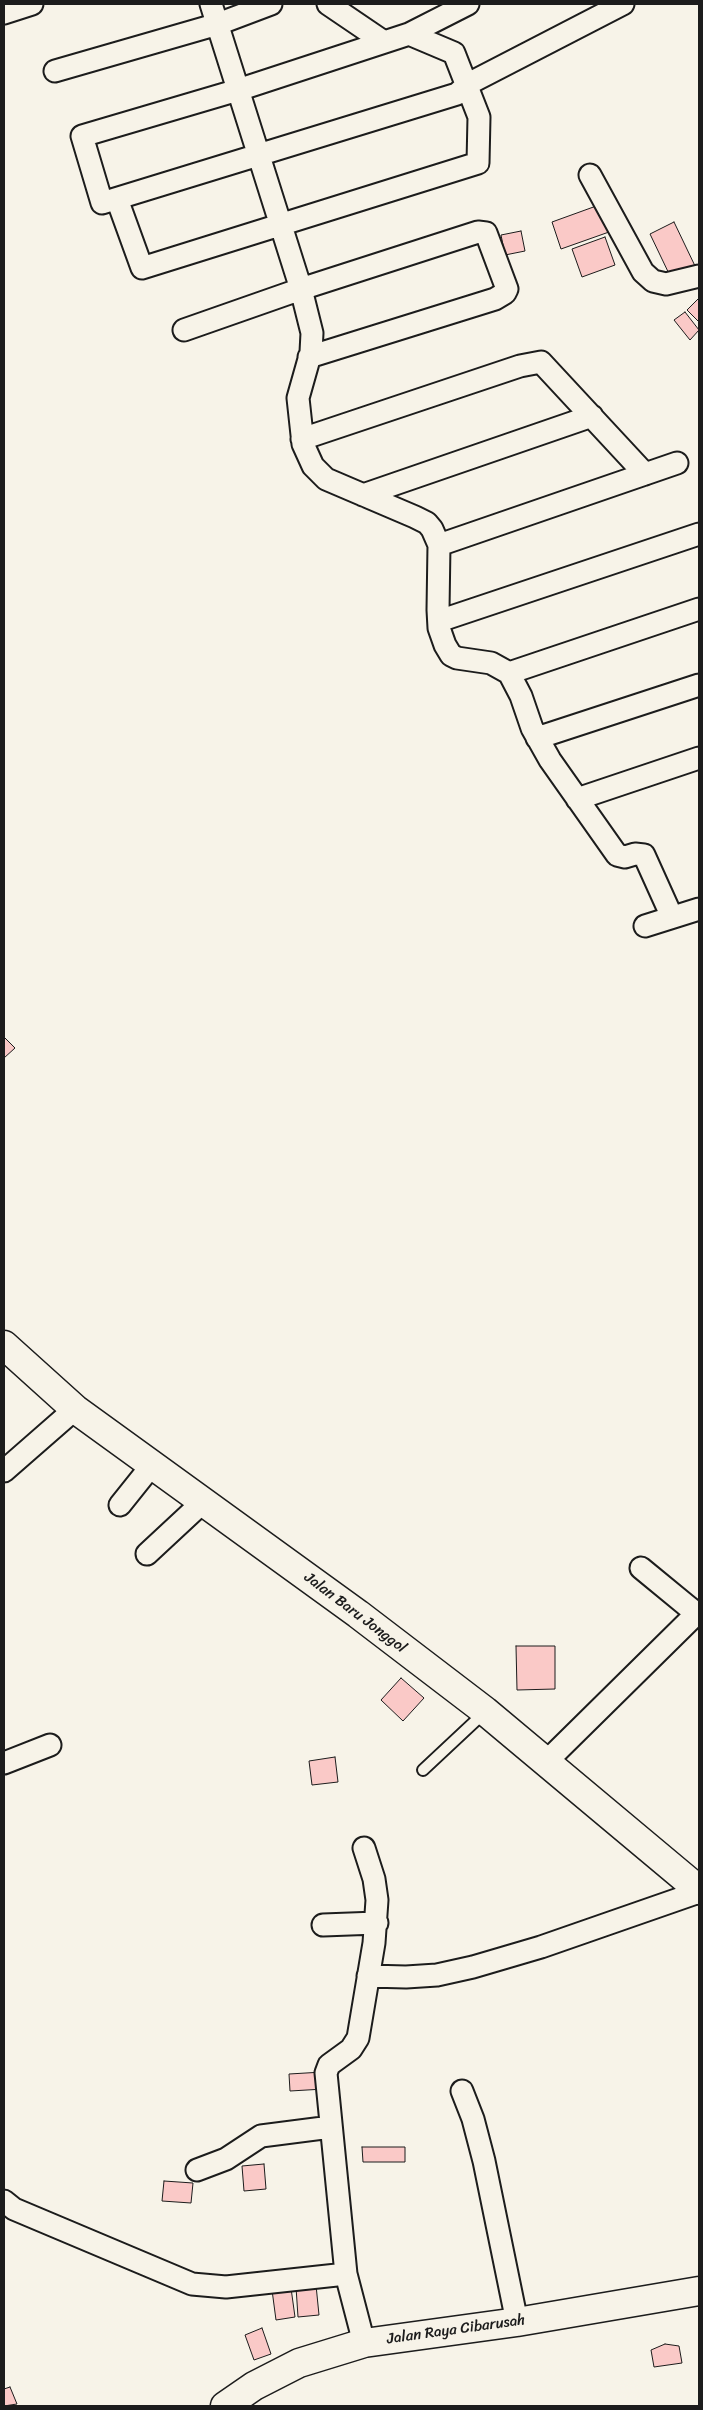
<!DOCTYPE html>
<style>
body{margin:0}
#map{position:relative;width:703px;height:2410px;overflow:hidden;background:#f7f3e8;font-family:Sriracha,sans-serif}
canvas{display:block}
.frame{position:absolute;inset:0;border:5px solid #1c1c1c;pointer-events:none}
</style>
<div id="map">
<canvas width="703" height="2410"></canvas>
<div class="frame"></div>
</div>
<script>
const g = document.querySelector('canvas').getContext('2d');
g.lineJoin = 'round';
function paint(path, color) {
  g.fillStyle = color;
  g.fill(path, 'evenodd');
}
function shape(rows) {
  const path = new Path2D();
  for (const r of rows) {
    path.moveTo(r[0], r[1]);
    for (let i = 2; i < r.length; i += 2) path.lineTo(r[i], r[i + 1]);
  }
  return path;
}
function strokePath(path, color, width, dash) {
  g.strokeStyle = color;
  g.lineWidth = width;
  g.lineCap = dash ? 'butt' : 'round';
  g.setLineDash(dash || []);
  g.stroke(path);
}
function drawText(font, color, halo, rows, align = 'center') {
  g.font = font + ' Sriracha,sans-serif';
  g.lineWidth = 4;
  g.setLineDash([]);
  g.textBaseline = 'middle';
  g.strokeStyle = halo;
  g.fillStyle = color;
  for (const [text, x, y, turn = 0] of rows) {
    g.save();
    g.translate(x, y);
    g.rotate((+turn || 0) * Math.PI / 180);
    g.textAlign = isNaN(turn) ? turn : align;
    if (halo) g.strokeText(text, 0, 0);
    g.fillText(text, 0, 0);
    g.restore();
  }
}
const building = shape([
 [599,205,609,232,561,249,552,222,599,205],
 [674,222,696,268,672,280,650,234,674,222],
 [521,231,525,251,505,255,501,235,521,231],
 [605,237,615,265,582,277,572,249,605,237],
 [699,298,699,322,687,310,699,298],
 [685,312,699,330,690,340,674,320,685,312],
 [4,1037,15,1048,4,1058,4,1037],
 [516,1646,555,1646,555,1689,517,1690,516,1646],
 [401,1678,424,1698,403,1721,381,1700,401,1678],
 [335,1757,338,1782,312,1785,309,1761,335,1757],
 [323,2072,324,2089,290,2091,289,2074,323,2072],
 [362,2147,405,2147,405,2162,363,2162,362,2147],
 [264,2164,266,2189,244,2191,242,2166,264,2164],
 [164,2181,193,2183,191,2203,162,2201,164,2181],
 [316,2285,319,2315,298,2317,296,2287,316,2285],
 [291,2288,295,2317,276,2320,272,2290,291,2288],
 [262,2328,271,2354,254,2360,245,2335,262,2328],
 [665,2344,679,2346,682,2363,654,2367,651,2350,665,2344],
 [10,2387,17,2404,4,2406,4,2389,10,2387]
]);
const service = shape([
 [423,1770,485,1712]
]);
const minor = shape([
 [211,4,301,289,312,333,311,352,298,398,303,444,313,466,326,479,415,517,427,523,432,529,439,545,438,610,439,628,445,645,451,655,457,658,491,663,509,673,521,696,532,728,550,760,617,855,625,857,635,854,644,855,672,917],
 [328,4,384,42],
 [468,4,409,34,238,90,82,136,102,203,457,94,468,84,623,4],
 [4,13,32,4],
 [55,71,218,24,271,4],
 [590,175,643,272,653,281,666,284,699,276],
 [117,199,142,268,478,163,479,117,454,53,409,34],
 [184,330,301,289,478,232,486,233,507,289,505,293,495,299,309,357],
 [302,439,520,366,541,362,645,474],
 [363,495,592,416],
 [439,545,677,463],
 [439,621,699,534],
 [509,673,699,609],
 [537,738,699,685],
 [577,799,699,758],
 [645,926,699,909],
 [4,1471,75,1409],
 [120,1505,152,1465],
 [147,1554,204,1501],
 [4,1763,50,1745],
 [545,1763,693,1617,691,1609,686,1605,641,1568],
 [364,1848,374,1879,377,1900,374,1943,358,2038,351,2049,329,2065,326,2073,346,2274,364,2343],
 [323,1925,377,1923],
 [368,1976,406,1977,437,1975,473,1967,541,1947,699,1892],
 [462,2091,473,2119,484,2161,517,2322],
 [197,2170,226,2159,261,2136,331,2127],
 [4,2201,14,2209,192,2284,226,2287,346,2274]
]);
const primary = shape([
 [4,1345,75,1409,358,1614,485,1711,699,1890],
 [225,2406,254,2386,299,2363,364,2343,517,2322,699,2291]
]);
const streetNames = [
 ["Jalan Baru Jonggol",355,1613,37],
 ["Jalan Raya Cibarusah",456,2330,-8]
];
paint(building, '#fac9c7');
strokePath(building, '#1c1c1c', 1);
strokePath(service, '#1c1c1c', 14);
strokePath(minor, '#1c1c1c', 25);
strokePath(primary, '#1c1c1c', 31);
strokePath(service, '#f7f3e8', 10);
strokePath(minor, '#f7f3e8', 21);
strokePath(primary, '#f7f3e8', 28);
drawText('15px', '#1c1c1c', '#f7f3e8', streetNames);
</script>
